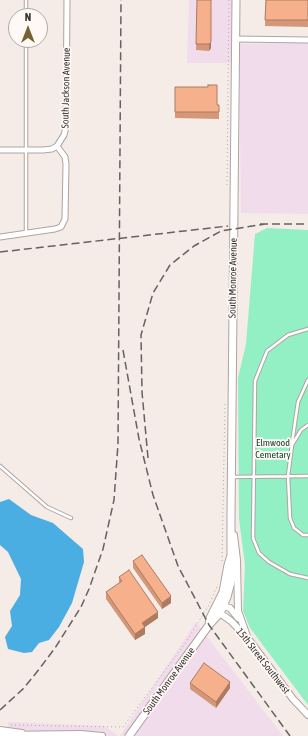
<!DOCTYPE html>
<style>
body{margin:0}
#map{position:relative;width:308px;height:736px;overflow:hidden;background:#f5ebe7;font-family:"Asap Condensed",sans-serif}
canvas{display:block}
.north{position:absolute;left:8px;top:8px;width:40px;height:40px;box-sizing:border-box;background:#fff9f6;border:1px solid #afaaa8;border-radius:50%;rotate:0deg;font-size:11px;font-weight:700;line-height:16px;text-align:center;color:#373332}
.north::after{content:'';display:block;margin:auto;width:14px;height:18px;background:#786031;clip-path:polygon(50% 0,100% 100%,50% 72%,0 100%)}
</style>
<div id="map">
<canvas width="308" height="736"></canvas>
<div class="north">N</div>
</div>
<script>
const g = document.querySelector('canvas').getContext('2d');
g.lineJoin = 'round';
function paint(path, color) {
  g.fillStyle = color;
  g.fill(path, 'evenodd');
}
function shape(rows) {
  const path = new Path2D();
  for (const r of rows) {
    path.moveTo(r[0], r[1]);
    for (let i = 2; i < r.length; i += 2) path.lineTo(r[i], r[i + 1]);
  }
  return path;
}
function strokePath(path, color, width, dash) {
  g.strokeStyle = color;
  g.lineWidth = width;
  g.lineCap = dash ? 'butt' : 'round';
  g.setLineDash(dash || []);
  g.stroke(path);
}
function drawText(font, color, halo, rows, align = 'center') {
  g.font = font + ' "Asap Condensed",sans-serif';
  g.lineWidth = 3.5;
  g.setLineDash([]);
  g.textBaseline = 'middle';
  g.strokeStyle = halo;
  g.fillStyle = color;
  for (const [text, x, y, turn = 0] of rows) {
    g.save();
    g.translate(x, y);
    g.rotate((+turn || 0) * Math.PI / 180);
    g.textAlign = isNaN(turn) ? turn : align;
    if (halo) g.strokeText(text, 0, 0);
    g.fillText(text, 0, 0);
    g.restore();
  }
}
const commercial = shape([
 [189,0,232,0,232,63,187,63],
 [308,43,308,214,241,213,239,44],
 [196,622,283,736,120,736],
 [8,722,104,726,118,736,8,736]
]);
const green = shape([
 [267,228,308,230,308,705,250,628,243,611,245,565,239,519,238,378,246,344,255,234]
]);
const water = shape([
 [9,499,31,515,53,523,83,549,84,562,72,603,59,627,49,640,39,643,32,652,24,653,8,649,5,637,12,626,10,611,20,595,21,579,8,552,0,545,0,502]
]);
const path = shape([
 [227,185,229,0],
 [222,561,225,402],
 [11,725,123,727,184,645,209,605,218,584]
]);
const service = shape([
 [26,0,26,16],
 [26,233,26,40],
 [308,329,288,335,267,351,255,381,253,538,259,553,269,562,290,574,308,578],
 [308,425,301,430,292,445,288,476,290,518,294,528,303,535,308,535],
 [292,443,298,402,308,380],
 [0,466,47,507,71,518],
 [232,477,308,476]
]);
const minor = shape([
 [235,39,308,40],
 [0,150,43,150,52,149,57,146],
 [0,237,55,229,61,227,65,219,66,164,65,157,57,146,64,135,66,127,67,0]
]);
const tertiary = shape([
 [234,535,237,560,238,611,247,636],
 [219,605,230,608,238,618],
 [217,611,231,621,250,641,293,699,308,715],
 [0,730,22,733],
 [0,735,81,734,102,736]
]);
const secondary = shape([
 [209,625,210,618,223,592,228,565,231,555],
 [129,736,209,625,220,613,227,597,233,574,234,564,231,555,231,516,236,0]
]);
const rail = shape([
 [260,224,308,224],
 [0,252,228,226],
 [123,350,139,439,153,495,178,566,209,625,290,736],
 [148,458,142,392,141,335,153,293,170,265,194,246,221,231,265,224],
 [0,710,24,688,40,668,55,648,81,607,89,589,103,549,114,500,118,444,121,0]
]);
const wall = shape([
 [197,0,211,48,209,51,196,50],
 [266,0,308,0,308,27,265,26],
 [175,87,208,87,217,105,219,105,219,119,175,118],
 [133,561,171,603,162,609,133,568],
 [119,577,158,618,145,627,145,634,135,640,106,599,106,592,119,583],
 [190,683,230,688,216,708,190,689]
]);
const shadedWall = shape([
 [211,0,211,48,209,51,209,44],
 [171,596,171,603,162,609,162,603],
 [158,612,158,618,145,627,145,634,135,640,135,634,142,623],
 [230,682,230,688,216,708,216,702]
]);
const building = shape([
 [197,0,211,0,211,42,209,44,196,44,197,0],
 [266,0,308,0,308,20,265,20,266,0],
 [208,85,217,85,217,105,219,105,219,112,175,112,175,87,208,87,208,85],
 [142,555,171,596,162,603,133,561,142,555],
 [129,570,158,612,142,623,145,627,135,634,106,592,122,581,119,577,129,570],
 [204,663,230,682,216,702,190,683,204,663]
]);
const streetNames = [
 ["South Jackson Avenue",66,88,-89],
 ["South Monroe Avenue",233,278,-89],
 ["15th Street Southwest",263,661,52],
 ["South Monroe Avenue",169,681,-54]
];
const parkNames = [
 ["Elmwood",273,443],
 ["Cemetary",273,455]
];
paint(commercial, '#f1dceb');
paint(green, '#92f0c4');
paint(water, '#4baee2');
strokePath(service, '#aea4a1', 4.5);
strokePath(minor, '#aea4a1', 7);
strokePath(tertiary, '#aea4a1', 8);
strokePath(secondary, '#aea4a1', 9);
strokePath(path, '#b2aaa7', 1, [1, 3]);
strokePath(service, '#fff', 2.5);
strokePath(minor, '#fff', 5);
strokePath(tertiary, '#fff', 6);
strokePath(secondary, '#fff', 7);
strokePath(rail, '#67615f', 1.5, [8, 4]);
paint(wall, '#d49778');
paint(shadedWall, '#ac7b62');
paint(building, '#f6b08c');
strokePath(building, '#ac7b62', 1);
drawText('10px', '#373332', '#fff9f6', streetNames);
drawText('10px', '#0f3d2a', '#fff9f6', parkNames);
</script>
